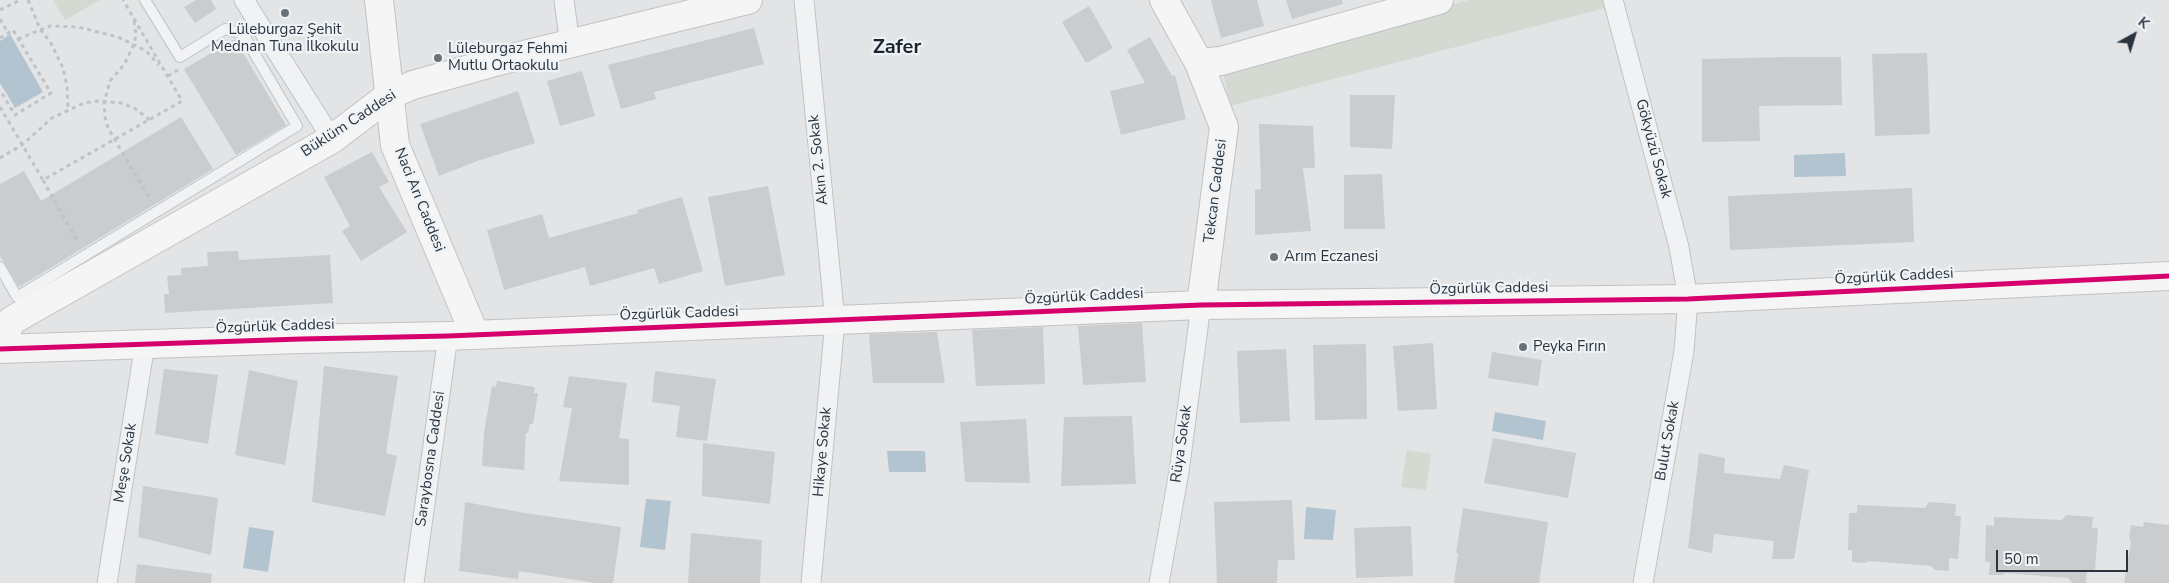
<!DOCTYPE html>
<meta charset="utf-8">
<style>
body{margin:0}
#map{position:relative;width:2169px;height:583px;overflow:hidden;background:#e2e4e6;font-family:"Nunito Sans",sans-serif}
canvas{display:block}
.north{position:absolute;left:2109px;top:10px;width:50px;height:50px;-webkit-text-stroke:4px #eff3f6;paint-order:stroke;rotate:39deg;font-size:14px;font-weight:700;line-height:20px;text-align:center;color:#2a343e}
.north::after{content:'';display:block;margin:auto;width:18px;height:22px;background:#2a343e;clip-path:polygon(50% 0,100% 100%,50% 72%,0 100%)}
.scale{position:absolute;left:1996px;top:550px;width:132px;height:22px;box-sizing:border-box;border:2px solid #2a343e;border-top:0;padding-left:6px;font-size:15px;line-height:18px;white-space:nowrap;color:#2a343e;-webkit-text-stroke:4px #eff3f6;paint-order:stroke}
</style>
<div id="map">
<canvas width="2169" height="583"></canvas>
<div class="north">K</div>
<div class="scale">50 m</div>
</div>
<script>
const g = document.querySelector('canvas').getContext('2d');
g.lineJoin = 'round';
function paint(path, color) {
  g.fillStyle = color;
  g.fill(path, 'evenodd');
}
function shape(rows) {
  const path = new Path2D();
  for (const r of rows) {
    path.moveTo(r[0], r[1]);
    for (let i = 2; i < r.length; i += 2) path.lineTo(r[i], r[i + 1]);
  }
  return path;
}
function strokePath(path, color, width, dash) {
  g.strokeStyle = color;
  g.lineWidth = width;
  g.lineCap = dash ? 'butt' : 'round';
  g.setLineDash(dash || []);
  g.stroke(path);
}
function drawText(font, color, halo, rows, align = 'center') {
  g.font = font + ' "Nunito Sans",sans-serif';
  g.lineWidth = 4.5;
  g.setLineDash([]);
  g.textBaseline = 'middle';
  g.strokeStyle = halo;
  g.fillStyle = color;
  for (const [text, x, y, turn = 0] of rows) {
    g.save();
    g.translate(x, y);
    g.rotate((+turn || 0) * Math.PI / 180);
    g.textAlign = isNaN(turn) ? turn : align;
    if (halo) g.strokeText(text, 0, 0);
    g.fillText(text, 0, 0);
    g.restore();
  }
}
const green = shape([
 [53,0,100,0,65,20],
 [1469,0,1603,0,1605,8,1230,106,1222,66],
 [1407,450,1431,454,1426,490,1401,487]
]);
const water = shape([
 [10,34,43,92,15,108,0,83,0,41],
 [1845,153,1846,176,1794,177,1794,155],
 [1495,412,1546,421,1543,440,1492,431],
 [887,451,925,451,926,472,889,472],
 [646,499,671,501,665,550,640,547],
 [1306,507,1336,510,1333,540,1304,539],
 [249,527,274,531,268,572,243,568]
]);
const building = shape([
 [196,0,211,0,216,9,195,23,184,7],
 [1211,0,1257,0,1264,26,1221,38],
 [1286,0,1342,0,1343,4,1292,19],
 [1089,6,1113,48,1086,63,1062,22],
 [754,28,764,64,654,92,656,99,621,109,608,65],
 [1150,37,1172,76,1175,75,1186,119,1121,135,1110,91,1145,83,1127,50],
 [235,39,286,125,236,155,184,69],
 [1927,53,1930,134,1875,136,1872,54],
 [1784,57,1841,57,1842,105,1759,106,1760,141,1702,142,1702,59],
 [582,71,595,116,560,126,547,81],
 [518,91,535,143,480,160,439,176,420,124],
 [1350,95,1395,95,1392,149,1350,147],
 [181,117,213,169,19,287,0,256,0,184,24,171,41,201],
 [1259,124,1313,126,1315,168,1303,168,1311,231,1255,235,1255,190,1261,189],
 [372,152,389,182,379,187,407,232,361,261,342,231,350,226,324,177],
 [1382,174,1385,229,1344,229,1344,175],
 [768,186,785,275,725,286,708,197],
 [1912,188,1914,242,1730,250,1728,196],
 [682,197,703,271,659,284,654,268,590,286,585,267,504,290,487,230,542,214,549,238,638,213,637,210],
 [238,251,239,260,330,255,333,303,165,313,164,294,169,294,167,276,181,275,181,268,208,266,207,252],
 [1142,323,1146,382,1083,385,1078,326],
 [1043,327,1045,384,976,386,972,330],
 [937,332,945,383,873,383,869,334],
 [1433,343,1437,409,1398,411,1393,346],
 [1366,344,1367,419,1315,420,1313,345],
 [1286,349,1290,421,1240,423,1237,351],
 [1492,352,1542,360,1538,386,1488,378],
 [324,366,398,376,386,453,397,456,385,516,312,502],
 [164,369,218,375,208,444,155,434],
 [249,370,298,381,285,465,235,455],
 [655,371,716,379,707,441,676,437,680,406,652,402],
 [569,376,627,383,619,438,629,439,629,485,559,481,572,408,563,407],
 [497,381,535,387,534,393,538,393,533,424,530,424,528,433,526,433,524,470,482,466,484,433,492,386,496,387],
 [1132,416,1136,484,1061,486,1064,417],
 [1026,419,1030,483,965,482,960,422],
 [1493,438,1576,453,1568,498,1484,483],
 [703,443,775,452,770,504,702,496],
 [1699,453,1725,458,1724,473,1780,479,1784,465,1809,470,1794,559,1772,559,1774,541,1714,534,1712,553,1688,548],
 [143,486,218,498,211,555,138,537],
 [1292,500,1295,560,1278,560,1277,583,1217,583,1214,502],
 [465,502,525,513,621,527,613,583,595,583,519,571,518,579,459,571],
 [1929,502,1956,504,1955,516,1961,516,1958,559,1949,558,1949,571,1935,570,1931,566,1869,561,1864,563,1852,562,1852,550,1848,550,1849,513,1857,513,1857,505,1925,508],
 [1463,508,1548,522,1539,583,1454,583,1458,553,1456,553],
 [2066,515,2093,517,2092,528,2098,528,2095,571,2087,570,2086,583,2072,583,2068,578,2006,573,2001,575,1989,575,1990,562,1985,562,1986,525,1994,526,1994,517,2062,520],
 [2144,522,2169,525,2169,583,2124,583,2131,542,2129,537,2131,525,2143,527],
 [1411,526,1413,576,1356,578,1354,528],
 [691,533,762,540,760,583,688,583],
 [137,564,212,574,211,583,135,583]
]);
const path = shape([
 [28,0,40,29,51,43,63,68,67,86,68,109],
 [0,10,20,0],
 [0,19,8,33],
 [134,21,136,34,134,44,124,65,110,81,104,103,105,117,108,128,151,201],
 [0,38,13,30,51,93,15,115,0,90],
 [18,39,50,26,78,27,118,37,146,51,159,65],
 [168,76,178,70],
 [0,107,43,180,182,101,123,0],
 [0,158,22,145,52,118,84,103,97,101,121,103,134,108,150,120],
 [43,180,78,242]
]);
const lane = shape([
 [0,267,17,297,297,126,243,34,225,29,180,57,145,0]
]);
const street = shape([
 [244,0,332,139],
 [564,0,570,45],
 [804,0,835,321,811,583],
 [1613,0,1679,247,1688,299,1684,351,1643,583],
 [107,583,145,344],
 [414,583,448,336],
 [1159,583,1179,472,1201,305]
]);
const secondary = shape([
 [379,0,395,145,475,335],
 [1164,0,1199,63,1224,127,1201,305],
 [1199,63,1221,61,1439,0],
 [0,347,11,321,332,139,390,95,413,85,491,63,748,0],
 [0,349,301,339,448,336,1201,305,1688,299,2169,276]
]);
const cycleway = shape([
 [0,349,301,339,448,336,1201,305,1688,299,2169,276]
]);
const markers = [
 [285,13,5,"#6a7279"],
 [438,58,5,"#6a7279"],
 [1274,257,5,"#6a7279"],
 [1523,347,5,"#6a7279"]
];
const poiNames = [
 ["Lüleburgaz Şehit",285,30,"center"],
 ["Mednan Tuna İlkokulu",285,47,"center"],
 ["Lüleburgaz Fehmi",448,49],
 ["Mutlu Ortaokulu",448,66],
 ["Arım Eczanesi",1284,257],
 ["Peyka Fırın",1533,347]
];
const streetNames = [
 ["Büklüm Caddesi",349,124,-33],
 ["Gökyüzü Sokak",1653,149,75],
 ["Akın 2. Sokak",819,160,-96],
 ["Tekcan Caddesi",1216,191,-83],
 ["Naci Arı Caddesi",419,200,68],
 ["Özgürlük Caddesi",1894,277,-3],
 ["Özgürlük Caddesi",1489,289,-1],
 ["Özgürlük Caddesi",1084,297,-3],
 ["Özgürlük Caddesi",679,314,-2],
 ["Özgürlük Caddesi",275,327,-2],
 ["Bulut Sokak",1668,441,-80],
 ["Rüya Sokak",1182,444,-82],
 ["Hikaye Sokak",823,452,-85],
 ["Saraybosna Caddesi",431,459,-82],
 ["Meşe Sokak",126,463,-81]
];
const districtNames = [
 ["Zafer",897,48]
];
paint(green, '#d4dad2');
paint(water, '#b2c4d0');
paint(building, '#caccce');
strokePath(lane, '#c0c2c4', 12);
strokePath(street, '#c0c2c4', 21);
strokePath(secondary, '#c0c2c4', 30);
strokePath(path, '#c0c3c5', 3, [4, 4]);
strokePath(lane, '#f1f2f3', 10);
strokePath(street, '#f1f2f3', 19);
strokePath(secondary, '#f5f5f6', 28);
strokePath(cycleway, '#d6006c', 5);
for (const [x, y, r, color] of markers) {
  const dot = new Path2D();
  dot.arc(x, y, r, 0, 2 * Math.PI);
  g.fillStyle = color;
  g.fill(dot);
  strokePath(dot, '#eff3f6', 2);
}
drawText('15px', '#2a343e', '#eff3f6', poiNames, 'left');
drawText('15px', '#2a343e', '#eff3f6', streetNames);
drawText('bold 20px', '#1c252f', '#eff3f6', districtNames);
</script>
